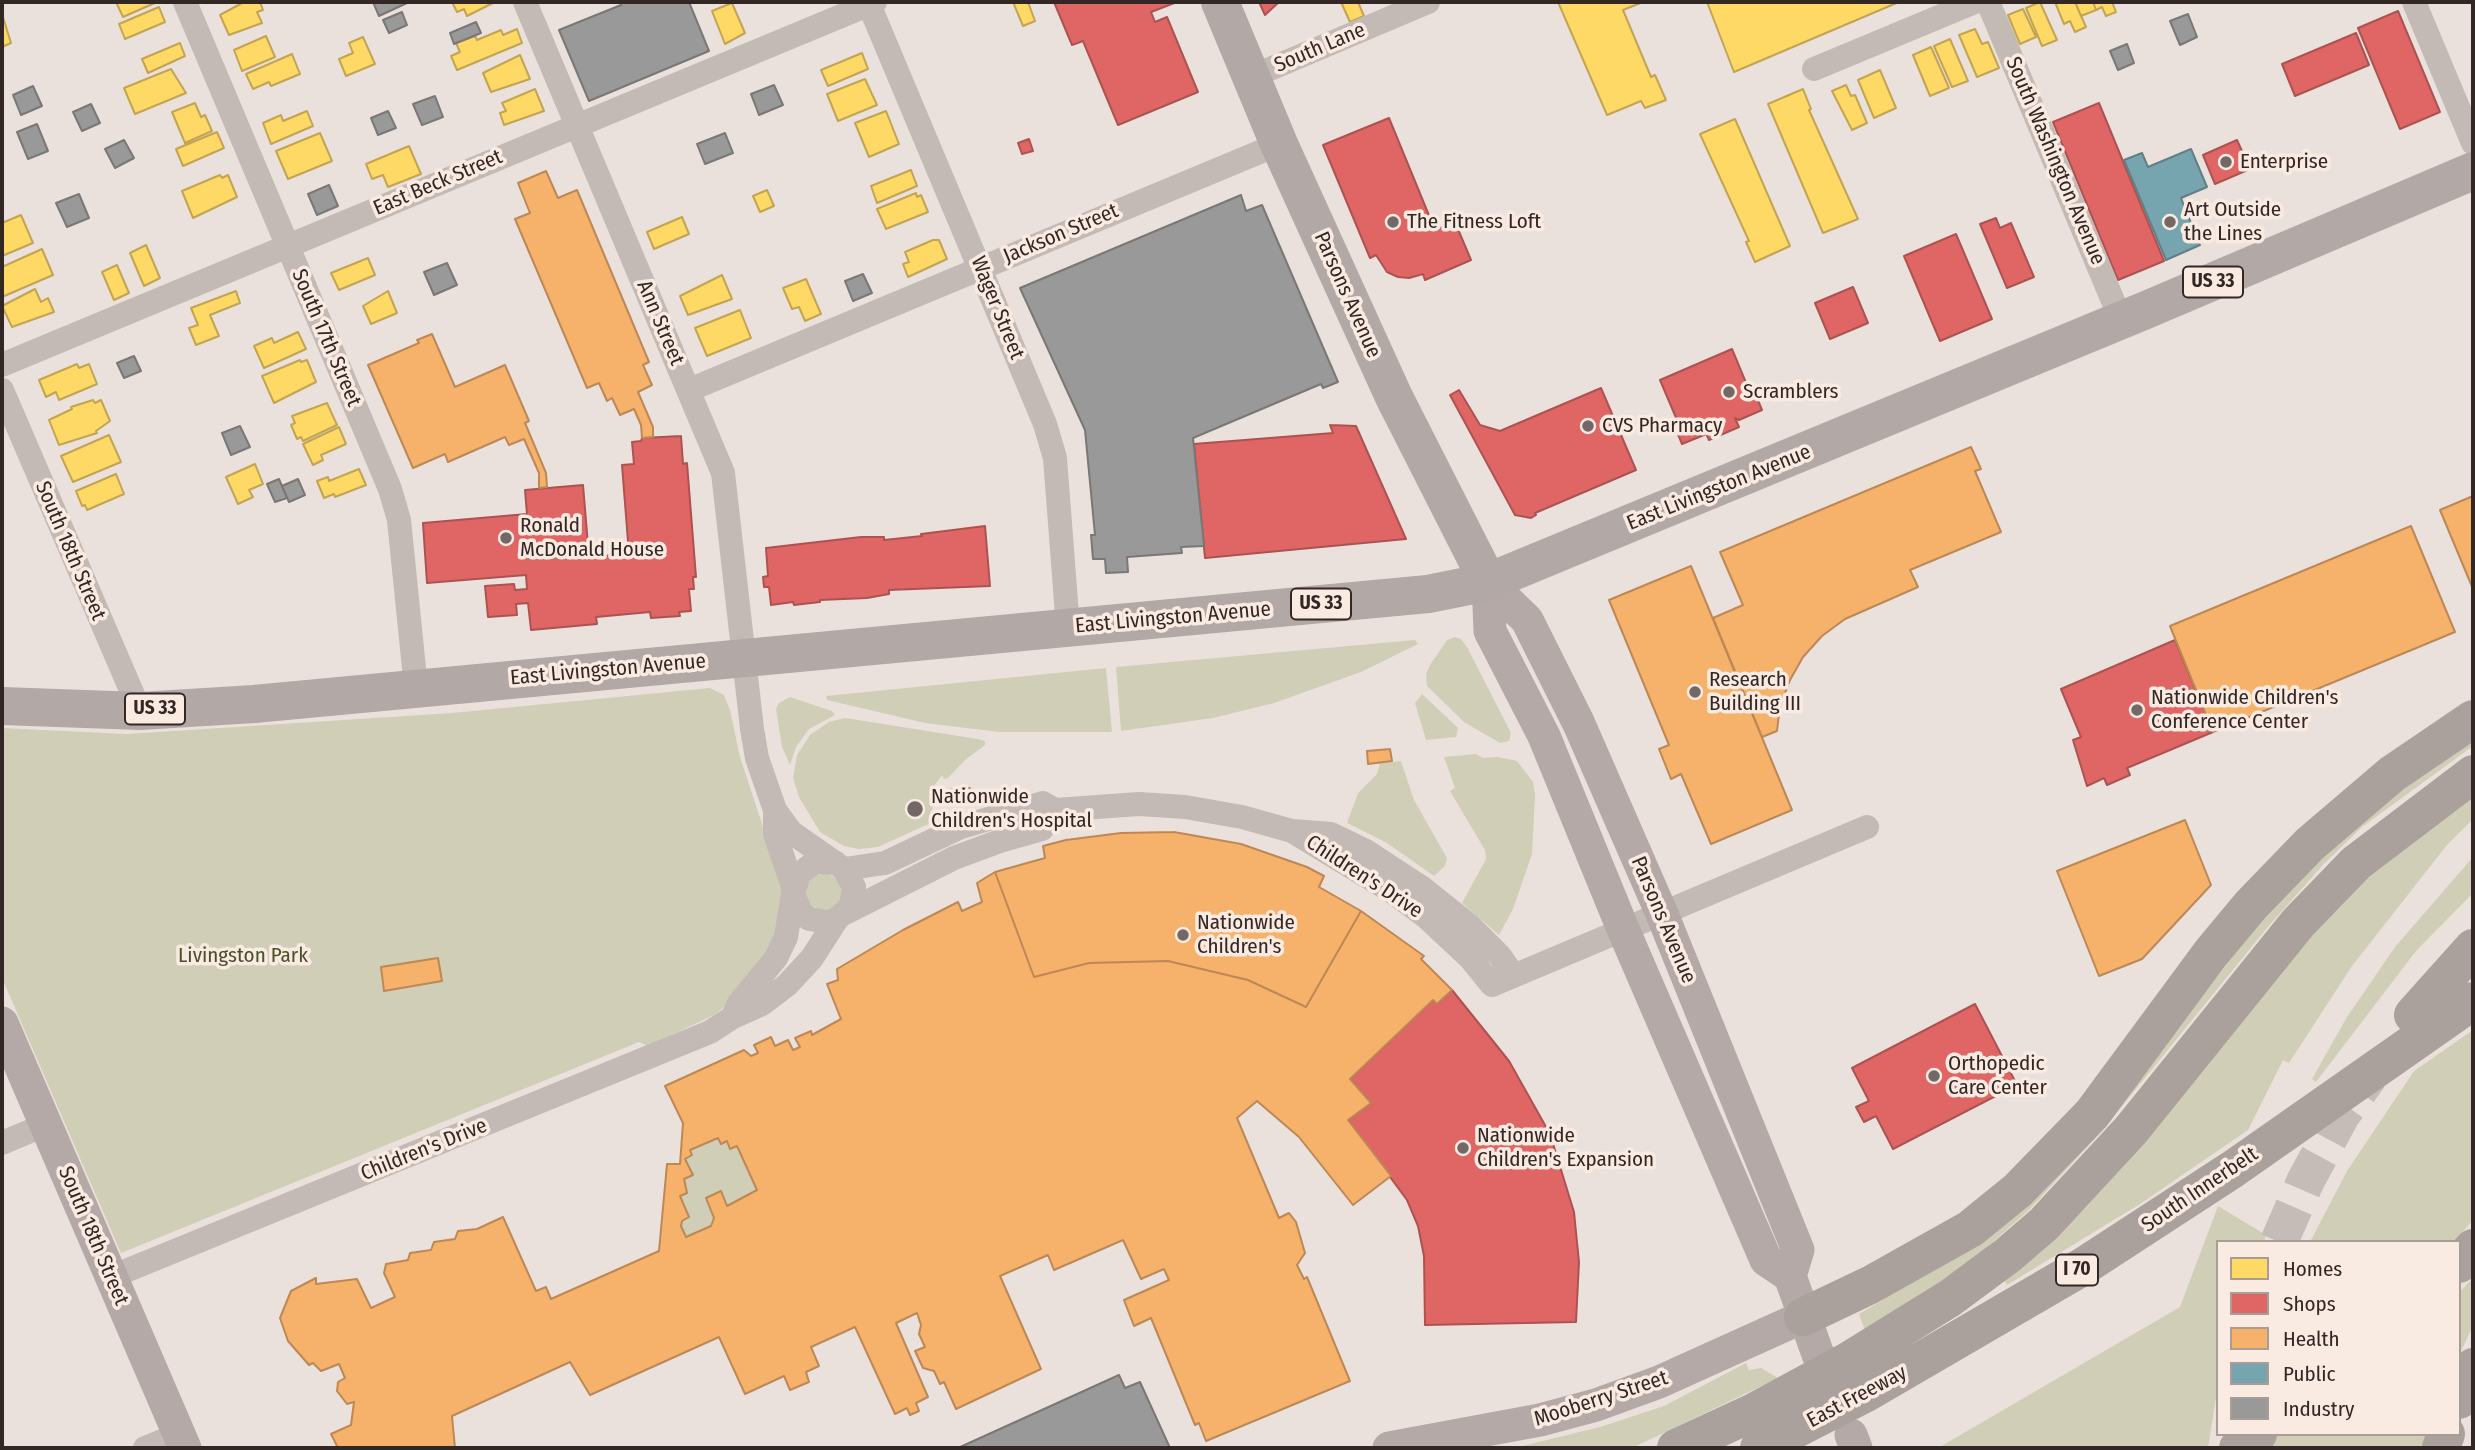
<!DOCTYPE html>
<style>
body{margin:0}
#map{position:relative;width:2475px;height:1450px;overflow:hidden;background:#ebe1dc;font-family:"Fira Sans Condensed",sans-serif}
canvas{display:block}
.frame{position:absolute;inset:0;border:4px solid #332725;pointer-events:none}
.legend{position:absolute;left:2216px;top:1240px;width:245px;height:196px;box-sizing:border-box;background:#f9eae2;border:2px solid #aa9c96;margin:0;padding:9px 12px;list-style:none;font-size:21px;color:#332725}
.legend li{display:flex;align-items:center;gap:14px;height:35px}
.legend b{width:35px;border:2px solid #aa9c96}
</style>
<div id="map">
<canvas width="2475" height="1450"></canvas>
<div class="frame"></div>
<ul class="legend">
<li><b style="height:19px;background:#ffd966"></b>Homes</li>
<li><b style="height:19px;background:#e06666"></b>Shops</li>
<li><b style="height:19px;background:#f6b26b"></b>Health</li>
<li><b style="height:19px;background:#76a5af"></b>Public</li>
<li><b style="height:19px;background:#999"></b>Industry</li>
</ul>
</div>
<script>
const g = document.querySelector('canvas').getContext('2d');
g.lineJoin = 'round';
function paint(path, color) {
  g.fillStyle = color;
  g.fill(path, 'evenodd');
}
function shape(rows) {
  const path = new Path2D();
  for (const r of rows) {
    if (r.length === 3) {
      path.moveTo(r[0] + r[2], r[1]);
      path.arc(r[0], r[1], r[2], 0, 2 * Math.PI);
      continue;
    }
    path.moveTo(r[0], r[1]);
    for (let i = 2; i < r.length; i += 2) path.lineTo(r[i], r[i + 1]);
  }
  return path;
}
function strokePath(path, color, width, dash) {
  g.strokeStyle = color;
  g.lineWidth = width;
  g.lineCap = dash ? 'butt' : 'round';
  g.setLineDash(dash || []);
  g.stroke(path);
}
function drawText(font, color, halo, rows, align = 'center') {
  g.font = font + ' "Fira Sans Condensed",sans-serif';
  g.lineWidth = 7;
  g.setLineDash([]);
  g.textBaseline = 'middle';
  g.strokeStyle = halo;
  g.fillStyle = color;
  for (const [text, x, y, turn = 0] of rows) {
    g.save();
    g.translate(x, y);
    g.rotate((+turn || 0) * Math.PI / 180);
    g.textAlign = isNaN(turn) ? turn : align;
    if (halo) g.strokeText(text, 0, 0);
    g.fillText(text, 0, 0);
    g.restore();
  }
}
const green = shape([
 [1455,637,1461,639,1467,647,1511,733,1509,741,1500,743,1464,722,1427,686,1426,674,1430,665,1447,640],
 [1415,640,1418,644,1361,672,1274,703,1213,718,1121,731,1116,667],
 [1106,668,1112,732,1000,732,925,723,827,700,826,696],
 [710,688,724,695,730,710,740,757,786,897,782,923,746,989,714,1015,648,1046,639,1042,121,1253,2,978,2,728,127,734,452,713],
 [1422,694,1458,728,1456,737,1426,740,1415,703],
 [790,697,832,711,835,715,809,729,796,747,790,765,782,747,776,709,779,703],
 [845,718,978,739,985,741,985,745,965,760,948,778,944,779,942,775,929,793,938,795,930,814,933,822,878,847,859,849,844,846,820,832,799,797,793,778,797,755,810,735,829,722],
 [2473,737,2473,746,2362,827,2323,865,2267,928,2101,1132,2030,1209,1976,1257,1866,1333,1859,1314,1881,1301,2122,1099,2272,906,2372,809],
 [1476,754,1483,758,1498,757,1517,761,1533,782,1535,795,1532,854,1513,909,1499,935,1462,903,1486,859,1485,850,1450,791,1455,788,1444,757],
 [1401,761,1414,800,1447,858,1445,866,1434,876,1387,843,1347,823,1358,793,1377,774,1380,763],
 [2473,792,2473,819,2447,845,2352,966,2289,1063,2283,1060,2248,1130,2140,1204,2007,1285,2003,1278,2313,928,2380,861],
 [2473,857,2473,893,2416,951,2316,1082,2312,1079,2347,1017,2395,947],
 [824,892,18],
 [2473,1030,2473,1220,2454,1242,2310,1242,2347,1171,2414,1071],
 [718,1138,721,1144,727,1141,730,1148,737,1146,757,1190,727,1206,721,1191,706,1198,714,1218,711,1226,686,1237,681,1226,682,1221,689,1217,680,1196,687,1193,684,1179,692,1175,685,1159,692,1155,690,1150],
 [2218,1206,2266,1235,2264,1242,2218,1242,2218,1385,2208,1448,1938,1448,2180,1307],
 [2473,1278,2473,1326,2459,1355,2459,1293],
 [1746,1363,1749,1370,1761,1368,1778,1378,1632,1448,1514,1448,1600,1427,1664,1406],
 [2249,1434,2430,1434,2426,1448,2246,1448]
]);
const homes = shape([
 [116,2,157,2,123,17,116,2],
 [244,2,260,2,263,10,257,12,262,23,229,35,220,15,244,2],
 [452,2,495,2,467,16,464,9,457,12,452,2],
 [1013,2,1028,2,1035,21,1023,26,1013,2],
 [1341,2,1358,2,1364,16,1350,22,1341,2],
 [1558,2,1643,2,1623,10,1651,77,1655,75,1666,100,1645,108,1641,101,1607,115,1558,2],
 [1707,2,1899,2,1734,72,1707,2],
 [2040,2,2057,40,2042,46,2026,8,2040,2],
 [2055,2,2075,2,2086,27,2075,32,2070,21,2064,24,2055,2],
 [2075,2,2093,2,2096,10,2081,16,2075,2],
 [2093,2,2112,2,2116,12,2106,16,2102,7,2096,10,2093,2],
 [732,3,745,33,725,44,712,11,732,3],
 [159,7,165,22,125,39,119,24,159,7],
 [2023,9,2036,37,2020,44,2008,15,2023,9],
 [2,14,11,43,2,47,2,14],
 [517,29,522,43,457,70,451,56,460,52,456,43,475,36,477,40,501,30,503,35,517,29],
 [1975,29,1982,44,1988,42,1999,68,1977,77,1959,35,1975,29],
 [266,36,275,57,242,71,234,50,266,36],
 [363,37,375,64,346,76,339,59,353,53,349,43,363,37],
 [1950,39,1968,81,1952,87,1934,46,1950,39],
 [180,43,185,56,148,73,142,59,180,43],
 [1931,47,1949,88,1930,96,1913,55,1931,47],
 [862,53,868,69,828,86,821,70,862,53],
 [292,54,300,74,271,86,269,82,253,89,246,74,292,54],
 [520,55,530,79,491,92,483,73,520,55],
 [171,69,186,93,135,114,124,88,171,69],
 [1880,70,1896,108,1874,118,1858,80,1880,70],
 [865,79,877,105,838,121,827,94,865,79],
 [1846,85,1851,96,1855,95,1867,123,1852,130,1832,91,1846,85],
 [535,89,544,111,504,125,500,113,506,111,502,103,535,89],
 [1803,89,1811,109,1809,110,1858,219,1823,233,1768,104,1803,89],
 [195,103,201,117,205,115,212,131,185,143,172,112,195,103],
 [307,111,313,126,271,144,263,123,281,115,283,121,307,111],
 [886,111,899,144,869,157,855,123,886,111],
 [1735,119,1790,246,1755,262,1746,242,1749,241,1700,134,1735,119],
 [217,132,224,148,183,166,176,149,217,132],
 [320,133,332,161,288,179,276,151,320,133],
 [409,146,421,174,388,187,383,175,372,179,366,164,409,146],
 [911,170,917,186,877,203,871,186,911,170],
 [220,175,222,178,228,175,237,197,193,218,182,191,220,175],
 [767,190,774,206,760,212,753,196,767,190],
 [916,193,917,197,921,195,928,212,886,229,877,209,916,193],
 [21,215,33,243,2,256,2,223,21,215],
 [682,217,689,234,654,249,647,232,682,217],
 [933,240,939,240,947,259,908,277,903,264,909,262,905,252,933,240],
 [146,245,160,278,144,286,130,253,146,245],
 [42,249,53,275,2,297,2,267,42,249],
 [368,258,375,275,339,290,331,273,368,258],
 [117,265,129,293,114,300,102,272,117,265],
 [722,275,732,299,688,315,680,296,722,275],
 [806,279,821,314,805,321,799,307,792,309,783,288,806,279],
 [35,289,41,302,48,298,54,312,12,327,2,306,35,289],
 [236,291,240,303,210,315,219,336,196,345,189,328,198,325,191,308,236,291],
 [388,291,397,313,371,324,363,306,388,291],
 [740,310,751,338,707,356,695,328,740,310],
 [298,332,306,349,264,368,254,346,272,338,274,343,298,332],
 [300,360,301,362,307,360,316,382,274,403,262,376,300,360],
 [77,364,79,368,89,364,97,384,59,400,56,392,46,397,39,380,77,364],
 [93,400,95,403,101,400,110,421,96,431,97,433,59,445,49,420,72,409,71,407,93,400],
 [327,403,337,425,303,441,301,437,297,439,291,425,295,423,292,416,327,403],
 [339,427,346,444,321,455,323,460,313,465,303,444,339,427],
 [109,435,121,462,73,482,61,456,109,435],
 [255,464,263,484,249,490,253,497,238,504,226,477,255,464],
 [359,469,366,485,335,497,334,494,324,498,317,481,328,477,329,481,359,469],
 [116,474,124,494,87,510,85,505,82,506,76,491,116,474]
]);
const shops = shape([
 [1054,2,1177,2,1151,12,1155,22,1167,17,1198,92,1118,125,1083,41,1072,45,1054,2],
 [1259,2,1279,2,1265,15,1259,2],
 [2398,11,2440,112,2400,129,2358,28,2398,11],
 [2356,33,2369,65,2295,96,2282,64,2356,33],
 [2099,103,2164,261,2118,280,2053,122,2099,103],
 [1389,118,1435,230,1455,222,1471,260,1425,280,1423,274,1409,278,1398,277,1387,272,1376,255,1370,258,1323,145,1389,118],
 [1029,139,1033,151,1022,154,1018,143,1029,139],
 [2237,140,2250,169,2215,184,2203,155,2237,140],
 [1996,218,2000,228,2011,223,2034,277,2007,288,1980,224,1996,218],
 [1956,234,1992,319,1940,341,1904,256,1956,234],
 [1853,287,1868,323,1830,339,1815,303,1853,287],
 [1732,349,1749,390,1753,388,1762,410,1739,420,1735,418,1739,427,1709,440,1705,431,1704,435,1682,444,1673,422,1677,420,1660,380,1732,349],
 [1601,388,1636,470,1535,513,1536,515,1531,518,1515,515,1450,395,1459,390,1480,425,1500,431,1601,388],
 [1330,425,1356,426,1406,539,1205,558,1194,444,1333,433,1330,425],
 [681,436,683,464,687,463,696,577,693,577,694,589,689,589,691,611,679,612,680,616,651,618,650,612,596,617,597,624,531,630,528,603,516,604,517,615,488,617,485,586,514,584,515,590,527,589,526,575,427,583,423,523,527,514,525,490,583,485,589,557,629,554,622,465,634,464,632,442,641,441,642,438,681,436],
 [985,526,990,586,889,590,889,594,867,598,820,600,820,602,794,605,793,602,771,605,769,587,764,587,763,577,768,576,766,548,861,537,884,537,884,540,922,536,921,534,985,526],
 [2175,640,2213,732,2127,768,2130,775,2107,785,2104,778,2087,786,2073,740,2081,737,2061,689,2175,640],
 [1452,990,1509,1061,1550,1134,1574,1212,1579,1262,1576,1322,1425,1325,1424,1256,1418,1226,1407,1200,1348,1120,1371,1103,1350,1079,1433,1000,1437,1004,1452,990],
 [1975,1004,2017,1085,1893,1149,1876,1116,1864,1122,1856,1107,1869,1101,1852,1068,1975,1004]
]);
const health = shape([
 [546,171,558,198,577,190,649,362,643,365,652,385,638,392,653,427,653,437,642,438,641,425,634,409,620,415,612,398,607,401,599,383,587,388,515,219,530,213,518,183,546,171],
 [432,334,455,387,505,365,529,421,525,423,546,473,547,487,539,488,539,473,524,439,509,445,505,437,448,462,445,454,413,468,368,365,419,343,417,340,432,334],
 [1971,447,1981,469,1975,471,2001,532,1910,570,1918,587,1845,619,1822,636,1803,657,1790,680,1780,706,1777,731,1762,737,1713,618,1743,605,1720,552,1971,447],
 [2473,496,2473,589,2440,510,2473,496],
 [2411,526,2455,632,2213,732,2170,626,2411,526],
 [1691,566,1792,810,1711,844,1681,774,1671,779,1659,749,1669,745,1609,600,1691,566],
 [1390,749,1392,761,1368,764,1367,751,1390,749],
 [970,788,972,800,948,803,946,790,970,788],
 [2185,820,2211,885,2142,959,2099,976,2057,871,2185,820],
 [1174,832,1241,844,1307,867,1324,876,1319,887,1361,911,1306,1007,1248,980,1168,961,1089,963,1034,977,995,872,1045,858,1043,846,1066,840,1121,833,1174,832],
 [995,872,1034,977,1089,963,1168,961,1248,980,1306,1007,1361,911,1424,956,1421,959,1452,990,1437,1004,1433,1000,1350,1079,1371,1103,1348,1120,1391,1176,1353,1205,1299,1137,1257,1101,1237,1118,1279,1218,1289,1213,1296,1222,1305,1253,1297,1265,1304,1279,1307,1277,1350,1381,1206,1441,1199,1423,1195,1425,1151,1318,1134,1326,1124,1300,1169,1280,1164,1269,1141,1279,1123,1240,1054,1270,1048,1255,1000,1276,1041,1369,956,1409,944,1382,940,1384,934,1371,923,1368,915,1351,925,1347,919,1334,921,1325,917,1313,896,1323,928,1397,916,1403,919,1411,910,1415,907,1408,895,1414,855,1327,811,1347,819,1366,806,1372,809,1382,790,1390,784,1376,745,1394,719,1337,590,1395,570,1362,452,1416,455,1448,338,1448,331,1434,351,1425,354,1402,347,1404,337,1391,338,1382,345,1378,339,1364,321,1371,313,1363,309,1365,288,1341,280,1318,291,1291,316,1278,316,1284,357,1279,371,1308,395,1297,384,1273,386,1264,408,1260,410,1253,431,1250,434,1242,455,1239,458,1231,477,1229,503,1217,536,1291,546,1287,551,1299,659,1251,667,1164,680,1164,683,1123,665,1086,744,1050,751,1056,758,1053,754,1045,771,1037,775,1046,788,1040,793,1050,800,1047,795,1038,811,1031,812,1035,841,1019,827,984,838,980,837,969,903,930,958,902,962,911,982,902,977,883,995,872],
 [718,1138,721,1144,727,1141,730,1149,737,1146,757,1190,727,1206,721,1191,706,1198,714,1218,711,1226,686,1237,681,1226,682,1221,689,1217,680,1196,687,1193,684,1179,693,1175,685,1159,692,1155,690,1150,718,1138],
 [438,958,442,981,384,991,381,967,438,958]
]);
const public = shape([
 [2191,149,2207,187,2181,198,2200,245,2166,260,2124,160,2142,153,2148,167,2191,149]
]);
const industry = shape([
 [373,2,407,2,407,3,379,16,373,2],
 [620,2,689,2,709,51,589,101,559,30,621,5,620,2],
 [402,12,407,25,389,33,383,20,402,12],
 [2188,14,2197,37,2180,45,2170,21,2188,14],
 [476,22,481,33,454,44,450,33,476,22],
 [2127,44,2134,63,2118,70,2110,51,2127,44],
 [774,85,783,105,759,115,751,94,774,85],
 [33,86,42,106,21,115,13,95,33,86],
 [435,96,443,117,422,125,413,104,435,96],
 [91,104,100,123,82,131,73,112,91,104],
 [388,111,396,128,378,135,371,118,388,111],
 [37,124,48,151,28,159,17,132,37,124],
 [725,133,733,153,705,164,697,144,725,133],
 [124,140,134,158,115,168,105,149,124,140],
 [329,185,338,206,317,215,308,194,329,185],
 [79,194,89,218,67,227,56,203,79,194],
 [1241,195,1246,211,1262,205,1338,382,1323,388,1321,384,1193,438,1204,546,1181,547,1182,553,1127,557,1128,572,1106,573,1105,559,1093,559,1091,535,1095,535,1085,430,1020,288,1241,195],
 [447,263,457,285,434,295,424,272,447,263],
 [863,274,872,293,853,301,845,281,863,274],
 [134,356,141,371,124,378,117,363,134,356],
 [240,426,250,447,231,455,222,433,240,426],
 [279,479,287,498,275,502,267,484,279,479],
 [298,479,305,495,289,502,282,486,298,479],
 [1119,1375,1125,1388,1140,1382,1170,1448,958,1448,1119,1375]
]);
const highwayTunnel = shape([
 [2279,1242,2305,1182,2341,1115,2369,1076]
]);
const street = shape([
 [185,2,390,489,399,520,416,688],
 [525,2,723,473,752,729,757,758,775,810,791,832,844,869,854,887,851,906,837,919,828,922,809,919,801,912,793,894,799,874,815,862,836,863],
 [868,2,1045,424,1055,458,1068,628],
 [1988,2,2121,320],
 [2414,2,2473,143],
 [1814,69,1975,2],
 [1251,77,1428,2],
 [2,365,875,2],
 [2,390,140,711],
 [689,390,1279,144],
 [775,814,775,834,794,890],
 [1292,831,1391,891,1425,916,1470,958,1492,985,1867,827],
 [844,869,885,863,961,827,1043,803,1055,810,1139,804,1185,807,1242,817,1292,831,1331,834,1366,851,1421,887,1470,926,1500,956,1513,975],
 [845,913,954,858,1000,841,1042,829,1055,810],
 [733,1016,739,1003,776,958,786,937,793,894],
 [2,1143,45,1125],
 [111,1277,710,1032,733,1017,762,1004,787,985,812,958,837,919],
 [145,1448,179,1434]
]);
const secondary = shape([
 [1488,582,1527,620,1579,724,1662,914,1798,1250,1790,1276,1820,1360],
 [1488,582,1490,631,1544,736,1623,929,1766,1260,1790,1276],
 [2,1023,185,1448],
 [1851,1435,1856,1448],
 [1389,1448,1540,1420,1596,1405,1659,1382,1803,1317]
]);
const primary = shape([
 [1220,2,1279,144,1394,397,1488,582],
 [2,706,140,711,254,704,1428,594,1488,582,2146,310,2473,171]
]);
const highway = shape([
 [2413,1015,2473,948],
 [2459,1264,2473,1248],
 [1803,1317,1870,1285,1970,1229,2018,1190,2092,1114,2211,953,2251,905,2310,844,2392,774,2473,719],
 [2459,1400,2473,1367],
 [1676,1448,1754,1412,1850,1360,1950,1298,2008,1255,2044,1224,2131,1130,2298,923,2356,863,2473,774],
 [1759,1448,1866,1393,2084,1266,2233,1169,2473,1001],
 [2238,1448,2258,1434],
 [2441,1448,2446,1434]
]);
const markers = [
 [2226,162,7,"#736865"],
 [1393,222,7,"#736865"],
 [2170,222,7,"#736865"],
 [1729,392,7,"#736865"],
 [1588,426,7,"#736865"],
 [506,538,7,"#736865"],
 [1695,692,7,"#736865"],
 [2137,710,7,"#736865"],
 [915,809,9,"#736865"],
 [1183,935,7,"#736865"],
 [1934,1076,7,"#736865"],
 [1463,1148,7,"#736865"]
];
const shields = [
 [2213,282,60],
 [1321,604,60],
 [155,709,60],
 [2077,1270,42]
];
const shieldNames = [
 ["US 33",2213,282],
 ["US 33",1321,604],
 ["US 33",155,709],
 ["I 70",2077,1270]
];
const streetNames = [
 ["South Lane",1320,48,-23],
 ["South Washington Avenue",2055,161,67],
 ["East Beck Street",438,183,-23],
 ["Jackson Street",1061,234,-23],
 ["Parsons Avenue",1347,295,66],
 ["Wager Street",997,308,68],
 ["Ann Street",660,323,67],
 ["South 17th Street",326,338,67],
 ["East Livingston Avenue",1719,488,-22],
 ["South 18th Street",70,551,67],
 ["East Livingston Avenue",1173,618,-5],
 ["East Livingston Avenue",608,670,-5],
 ["Children's Drive",1364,877,33],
 ["Parsons Avenue",1663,920,67],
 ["Children's Drive",424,1150,-22],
 ["South Innerbelt",2200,1190,-34],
 ["South 18th Street",93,1236,67],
 ["East Freeway",1857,1397,-28],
 ["Mooberry Street",1601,1399,-18]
];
const poiNames = [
 ["Enterprise",2240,162],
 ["Art Outside",2184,210],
 ["the Lines",2184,234],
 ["The Fitness Loft",1407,222],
 ["Scramblers",1743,392],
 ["CVS Pharmacy",1602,426],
 ["Ronald",520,526],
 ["McDonald House",520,550],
 ["Research",1709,680],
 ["Building III",1709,704],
 ["Nationwide Children's",2151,698],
 ["Conference Center",2151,722],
 ["Nationwide",931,797],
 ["Children's Hospital",931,821],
 ["Nationwide",1197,923],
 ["Children's",1197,947],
 ["Orthopedic",1948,1064],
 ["Care Center",1948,1088],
 ["Nationwide",1477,1136],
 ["Children's Expansion",1477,1160]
];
const parkNames = [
 ["Livingston Park",243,956]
];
paint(green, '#d0ceb6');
paint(homes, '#ffd966');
strokePath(homes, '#c2a452', 2);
paint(shops, '#e06666');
strokePath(shops, '#ac5352', 2);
paint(health, '#f6b26b');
strokePath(health, '#bc8856', 2);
paint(public, '#76a5af');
strokePath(public, '#627f86', 2);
paint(industry, '#999');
strokePath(industry, '#7a7776', 2);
strokePath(highwayTunnel, '#c6bcb7', 38, [38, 19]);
strokePath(street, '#c3bab6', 24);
strokePath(secondary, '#b4a9a6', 33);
strokePath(primary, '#b2a8a5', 38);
strokePath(highway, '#aaa09c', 38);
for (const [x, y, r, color] of markers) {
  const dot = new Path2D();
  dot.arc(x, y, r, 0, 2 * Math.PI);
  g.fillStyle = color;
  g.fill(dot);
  strokePath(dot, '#f9eae2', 2.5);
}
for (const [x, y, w] of shields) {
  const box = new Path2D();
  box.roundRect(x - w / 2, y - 15.5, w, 31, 5);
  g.fillStyle = '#f9eae2';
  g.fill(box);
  strokePath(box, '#332725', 2);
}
drawText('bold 19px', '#332725', null, shieldNames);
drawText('21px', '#332725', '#f9eae2', streetNames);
drawText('21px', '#332725', '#f9eae2', poiNames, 'left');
drawText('21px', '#4a5129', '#f9eae2', parkNames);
</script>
